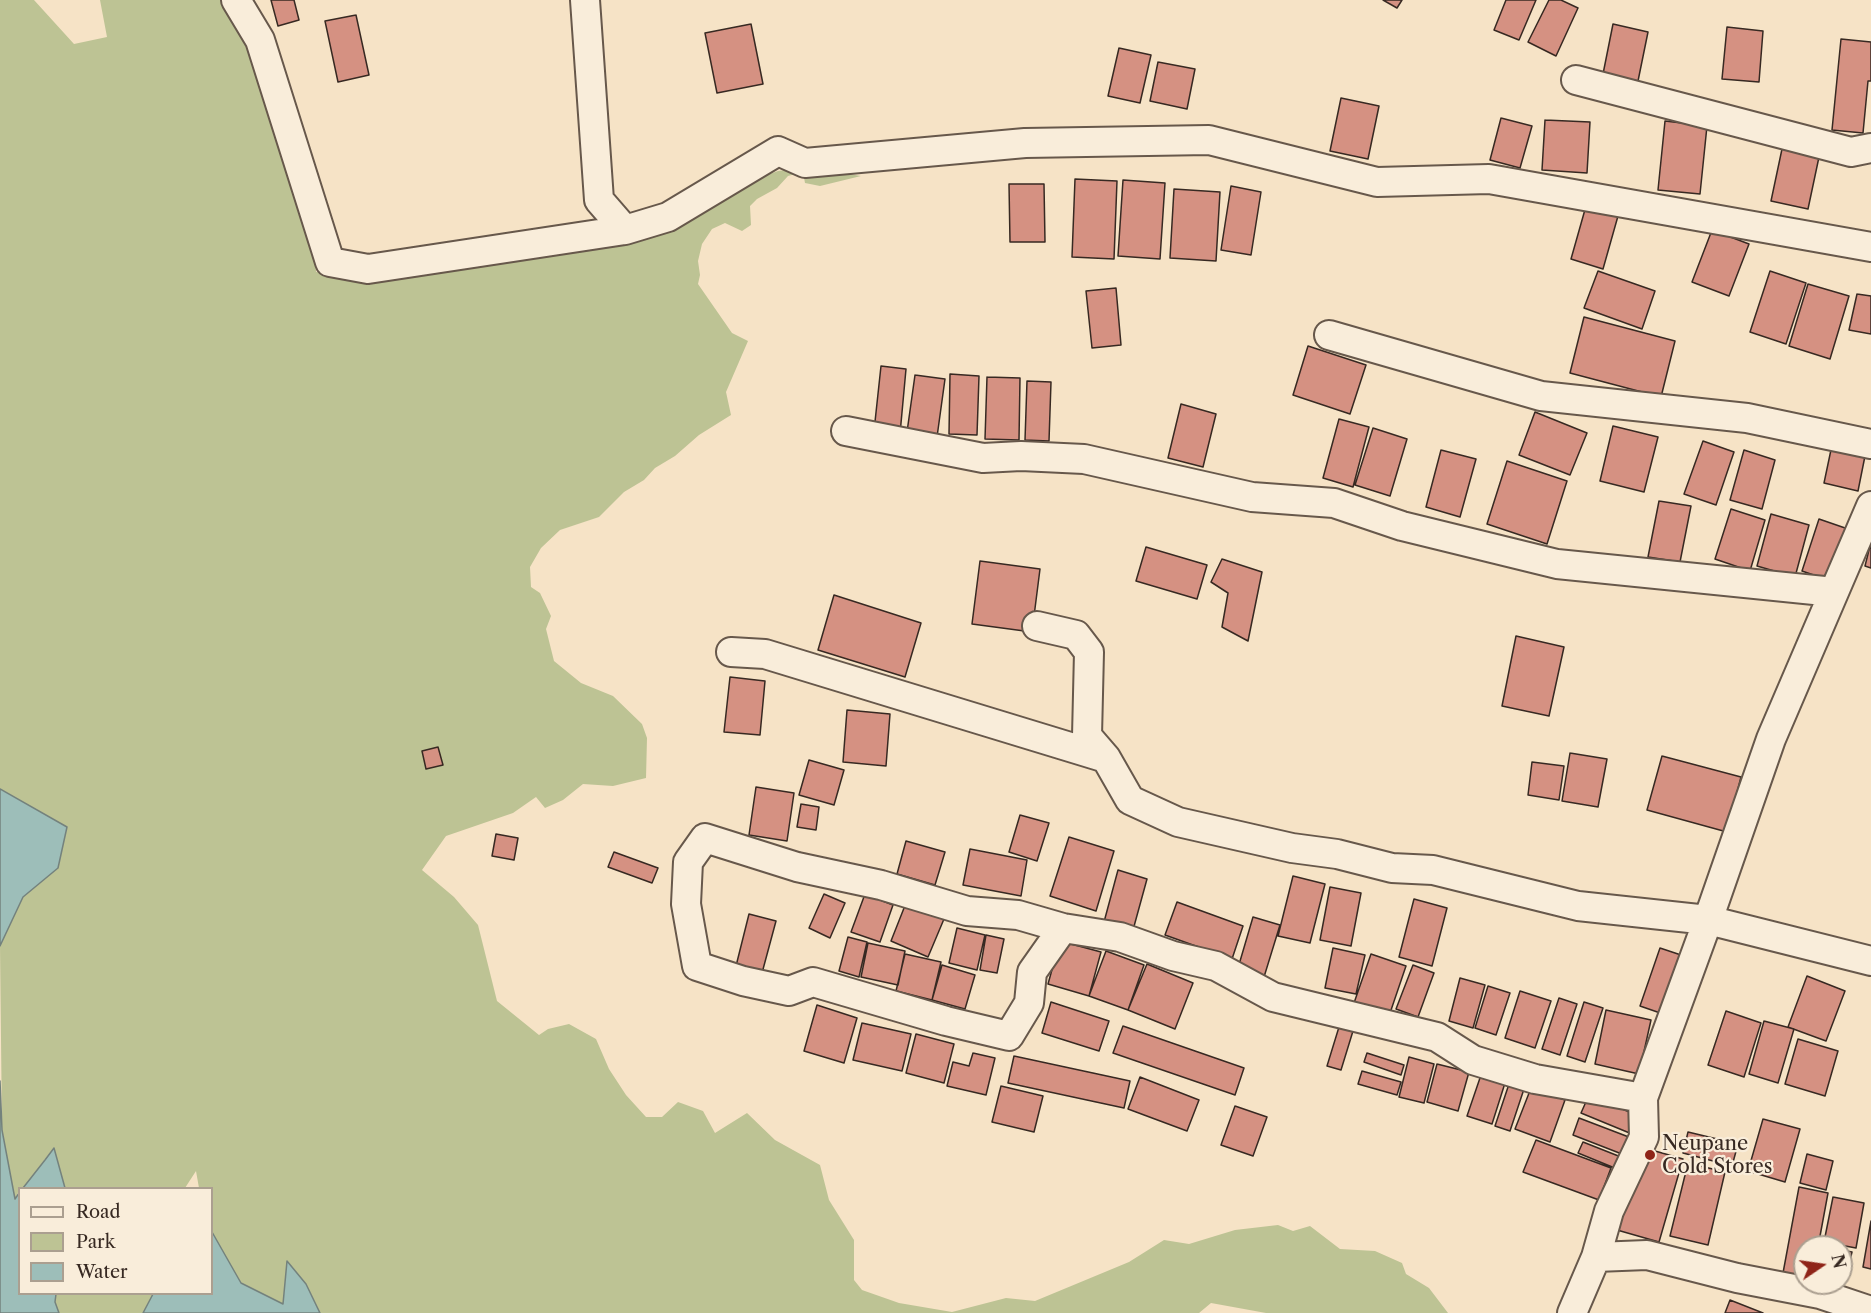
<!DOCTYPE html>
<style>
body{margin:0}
#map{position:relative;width:1871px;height:1313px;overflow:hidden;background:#f6e3c6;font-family:"Libre Caslon Text",serif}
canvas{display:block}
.legend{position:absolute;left:18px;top:1187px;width:195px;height:108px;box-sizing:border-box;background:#f9edda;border:2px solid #ab9f90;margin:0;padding:8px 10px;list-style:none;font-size:18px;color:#372922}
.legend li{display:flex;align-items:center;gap:12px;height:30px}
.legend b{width:30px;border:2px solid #ab9f90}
.north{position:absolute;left:1793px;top:1235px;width:60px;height:60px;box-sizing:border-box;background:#f9edda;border:2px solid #ab9f90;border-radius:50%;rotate:77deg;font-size:16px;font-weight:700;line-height:24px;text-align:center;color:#372922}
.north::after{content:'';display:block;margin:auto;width:21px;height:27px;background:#8f2418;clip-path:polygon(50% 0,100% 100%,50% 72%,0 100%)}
</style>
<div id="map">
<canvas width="1871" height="1313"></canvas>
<ul class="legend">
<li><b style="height:8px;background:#f9edda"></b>Road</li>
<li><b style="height:16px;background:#bdc394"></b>Park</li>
<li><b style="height:16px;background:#9dbeb9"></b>Water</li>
</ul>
<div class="north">N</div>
</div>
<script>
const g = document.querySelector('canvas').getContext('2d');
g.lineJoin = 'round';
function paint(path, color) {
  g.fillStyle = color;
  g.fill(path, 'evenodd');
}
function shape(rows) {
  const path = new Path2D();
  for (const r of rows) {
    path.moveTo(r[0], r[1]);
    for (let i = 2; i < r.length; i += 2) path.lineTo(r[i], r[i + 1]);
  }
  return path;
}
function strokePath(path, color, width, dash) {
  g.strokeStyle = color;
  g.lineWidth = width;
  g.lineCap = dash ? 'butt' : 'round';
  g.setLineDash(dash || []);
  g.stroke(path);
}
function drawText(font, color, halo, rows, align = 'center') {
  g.font = font + ' "Libre Caslon Text",serif';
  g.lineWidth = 4.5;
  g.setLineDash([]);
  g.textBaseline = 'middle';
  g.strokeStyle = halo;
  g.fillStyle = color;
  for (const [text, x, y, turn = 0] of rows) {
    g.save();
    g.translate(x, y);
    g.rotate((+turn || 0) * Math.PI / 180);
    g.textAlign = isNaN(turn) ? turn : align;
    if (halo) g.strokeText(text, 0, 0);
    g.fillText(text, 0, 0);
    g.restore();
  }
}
const green = shape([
 [0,0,34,0,74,44,107,37,100,0,222,0,261,60,316,250,316,272,488,265,593,246,619,245,643,238,750,181,778,171,805,167,861,176,820,186,805,183,803,172,788,176,777,188,757,199,750,206,751,225,742,231,725,223,712,229,702,244,698,261,700,275,698,284,732,333,748,341,726,392,731,415,699,435,675,456,655,468,644,480,624,492,599,517,560,530,541,548,530,567,531,587,540,593,551,616,546,629,554,661,581,683,613,696,642,724,647,738,646,778,613,786,583,784,563,800,545,808,536,797,513,813,446,836,422,870,454,897,478,925,497,1001,539,1035,548,1029,569,1024,596,1039,609,1069,626,1095,646,1117,662,1117,678,1102,703,1111,715,1133,747,1113,775,1140,820,1165,829,1200,854,1240,854,1280,862,1290,899,1303,952,1312,1006,1298,1035,1301,1129,1262,1164,1240,1189,1244,1235,1230,1278,1225,1293,1231,1310,1226,1340,1249,1375,1251,1402,1263,1406,1274,1429,1288,1448,1313,1266,1313,1211,1303,1199,1313,320,1313,306,1284,288,1262,283,1304,241,1283,212,1232,212,1188,199,1188,196,1171,185,1188,65,1188,54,1148,23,1188,20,1188,15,1199,2,1130,0,946,23,897,58,868,67,827,0,789],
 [56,1294,153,1294,143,1313,59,1313,55,1302]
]);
const water = shape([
 [0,789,67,827,58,868,23,897,0,946,0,789],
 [0,1081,2,1130,15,1199,19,1193,20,1294,56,1294,55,1302,59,1313,0,1313,0,1081],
 [54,1148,65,1188,23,1188,45,1160,54,1148],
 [212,1232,241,1283,283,1304,287,1261,306,1284,320,1313,143,1313,153,1294,212,1294,212,1232]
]);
const building = shape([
 [271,0,294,0,299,20,278,26,271,0],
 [1383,0,1402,0,1397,8,1383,0],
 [1506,0,1536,0,1519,40,1494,30,1506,0],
 [1549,0,1561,0,1578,8,1556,56,1528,42,1549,0],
 [356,15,369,75,338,82,325,21,356,15],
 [751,24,763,84,717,93,705,33,751,24],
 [1613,24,1648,32,1638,81,1603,74,1613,24],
 [1727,27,1763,31,1759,82,1722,79,1727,27],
 [1841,39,1871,42,1871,81,1868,81,1863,133,1832,130,1841,39],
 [1119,48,1151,55,1140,103,1108,96,1119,48],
 [1158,62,1195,69,1187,109,1150,101,1158,62],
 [1341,98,1379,106,1368,159,1330,151,1341,98],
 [1501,118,1532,126,1520,168,1490,160,1501,118],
 [1545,120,1590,122,1587,173,1542,170,1545,120],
 [1665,121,1707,126,1700,194,1658,190,1665,121],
 [1782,149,1819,157,1808,209,1771,201,1782,149],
 [1075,179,1117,181,1114,259,1072,257,1075,179],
 [1123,180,1165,183,1160,259,1118,256,1123,180],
 [1009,184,1044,184,1045,242,1010,242,1009,184],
 [1231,186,1261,192,1251,255,1221,250,1231,186],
 [1174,189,1220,192,1216,261,1170,258,1174,189],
 [1586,206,1618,216,1603,269,1571,259,1586,206],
 [1712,230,1749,244,1729,296,1692,282,1712,230],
 [1598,271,1655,291,1642,329,1584,308,1598,271],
 [1770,271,1806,283,1786,344,1750,332,1770,271],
 [1808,284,1849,296,1830,359,1789,346,1808,284],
 [1116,288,1121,345,1092,348,1086,291,1116,288],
 [1857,294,1871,296,1871,334,1849,330,1857,294],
 [1584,317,1675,341,1661,397,1570,373,1584,317],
 [1308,346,1366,365,1350,414,1293,395,1308,346],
 [881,366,906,369,900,434,874,431,881,366],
 [950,374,979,376,977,435,949,434,950,374],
 [915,375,945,379,937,437,907,432,915,375],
 [987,377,1020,378,1019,440,985,439,987,377],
 [1027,381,1051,382,1049,441,1025,440,1027,381],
 [1181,404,1216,414,1203,467,1168,458,1181,404],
 [1535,412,1587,433,1570,475,1519,455,1535,412],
 [1339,419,1369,427,1353,487,1323,478,1339,419],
 [1613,426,1658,437,1644,492,1600,481,1613,426],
 [1373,428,1407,439,1390,496,1355,485,1373,428],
 [1703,441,1734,452,1716,505,1684,494,1703,441],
 [1832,445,1866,451,1858,491,1824,483,1832,445],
 [1441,450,1476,459,1460,517,1426,507,1441,450],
 [1744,450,1775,460,1762,509,1730,500,1744,450],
 [1507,461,1567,481,1547,544,1487,524,1507,461],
 [1659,501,1691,506,1680,562,1648,557,1659,501],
 [1731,509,1765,520,1750,571,1715,559,1731,509],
 [1771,514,1809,525,1795,577,1757,566,1771,514],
 [1819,519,1848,529,1831,581,1802,571,1819,519],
 [1871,542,1871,568,1865,566,1871,542],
 [1146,547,1207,565,1197,599,1136,581,1146,547],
 [1222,559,1262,572,1248,641,1222,627,1228,593,1211,582,1222,559],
 [980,561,1040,569,1032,632,972,624,980,561],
 [834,595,921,623,905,677,818,650,834,595],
 [1516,636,1564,647,1549,716,1502,706,1516,636],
 [730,677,765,681,760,735,724,732,730,677],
 [847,710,890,714,886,766,843,762,847,710],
 [438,747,443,765,426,769,422,751,438,747],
 [1570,753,1607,759,1598,807,1562,801,1570,753],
 [1662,756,1741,777,1727,832,1647,810,1662,756],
 [809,760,844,770,834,805,799,795,809,760],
 [1532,762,1564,766,1559,800,1528,795,1532,762],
 [756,787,794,793,787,841,749,835,756,787],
 [801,804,819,807,816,830,797,827,801,804],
 [1020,815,1049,823,1037,861,1009,852,1020,815],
 [496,834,518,838,514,860,492,856,496,834],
 [1069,837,1114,851,1096,911,1050,896,1069,837],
 [906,841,945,852,935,885,897,874,906,841],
 [970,849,1027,860,1021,896,963,885,970,849],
 [614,852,658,868,652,883,608,867,614,852],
 [1118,870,1147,879,1133,930,1104,922,1118,870],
 [1293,876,1325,884,1310,943,1278,936,1293,876],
 [1330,887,1361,893,1351,946,1320,940,1330,887],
 [824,894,845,903,830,938,809,928,824,894],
 [865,894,893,905,880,942,851,932,865,894],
 [1414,899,1447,908,1432,966,1399,957,1414,899],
 [1177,902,1243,926,1232,959,1165,935,1177,902],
 [906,903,944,919,928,957,891,941,906,903],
 [749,914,776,921,762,973,736,966,749,914],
 [1253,917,1280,925,1264,977,1238,968,1253,917],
 [957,928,985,935,977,970,949,963,957,928],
 [986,935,1004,939,997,973,980,970,986,935],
 [848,937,867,942,859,977,839,971,848,937],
 [1060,941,1101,952,1089,996,1048,984,1060,941],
 [868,943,905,951,898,985,861,977,868,943],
 [1333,948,1365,955,1356,994,1325,988,1333,948],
 [1660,948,1687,957,1666,1015,1640,1006,1660,948],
 [1106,951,1144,965,1128,1010,1089,996,1106,951],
 [905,954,941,962,932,1000,896,991,905,954],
 [1371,954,1406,966,1389,1016,1354,1003,1371,954],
 [1147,964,1193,983,1175,1029,1128,1010,1147,964],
 [942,965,975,975,965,1009,932,1000,942,965],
 [1413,965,1434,973,1418,1017,1396,1009,1413,965],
 [1807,976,1845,991,1826,1041,1788,1027,1807,976],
 [1460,978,1485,985,1473,1028,1449,1021,1460,978],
 [1488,986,1510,993,1496,1035,1475,1028,1488,986],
 [1520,991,1551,1001,1535,1048,1505,1038,1520,991],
 [1559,998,1577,1004,1560,1055,1542,1049,1559,998],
 [1051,1002,1109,1021,1099,1051,1042,1033,1051,1002],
 [1584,1002,1603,1008,1585,1062,1567,1056,1584,1002],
 [817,1005,857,1018,844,1063,804,1051,817,1005],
 [1606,1010,1651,1020,1639,1074,1595,1064,1606,1010],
 [1726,1011,1761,1023,1744,1077,1708,1065,1726,1011],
 [1764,1021,1794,1029,1778,1083,1749,1074,1764,1021],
 [862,1023,911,1034,902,1071,853,1060,862,1023],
 [1123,1026,1244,1068,1235,1095,1113,1053,1123,1026],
 [1339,1027,1353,1031,1341,1070,1327,1066,1339,1027],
 [916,1034,954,1044,944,1083,906,1073,916,1034],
 [1798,1039,1838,1051,1825,1096,1785,1084,1798,1039],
 [973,1053,995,1058,986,1095,947,1086,953,1062,969,1066,973,1053],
 [1367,1053,1404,1065,1401,1075,1364,1062,1367,1053],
 [1014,1056,1130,1081,1124,1108,1008,1083,1014,1056],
 [1409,1057,1434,1064,1424,1103,1399,1097,1409,1057],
 [1437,1064,1469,1072,1458,1111,1427,1102,1437,1064],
 [1362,1071,1401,1082,1397,1095,1358,1084,1362,1071],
 [1481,1075,1505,1083,1492,1124,1467,1116,1481,1075],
 [1140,1077,1199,1100,1187,1131,1128,1109,1140,1077],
 [1509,1084,1524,1089,1510,1131,1495,1126,1509,1084],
 [1001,1086,1043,1096,1034,1132,992,1122,1001,1086],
 [1531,1088,1565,1100,1550,1142,1515,1129,1531,1088],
 [1589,1095,1639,1116,1632,1134,1581,1113,1589,1095],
 [1235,1106,1267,1117,1253,1156,1221,1145,1235,1106],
 [1579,1118,1634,1139,1627,1156,1573,1135,1579,1118],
 [1763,1119,1800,1129,1785,1182,1748,1171,1763,1119],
 [1688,1132,1738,1144,1732,1166,1683,1153,1688,1132],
 [1536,1140,1611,1168,1599,1200,1523,1172,1536,1140],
 [1583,1142,1626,1159,1622,1171,1578,1153,1583,1142],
 [1641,1147,1683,1159,1659,1242,1617,1230,1641,1147],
 [1807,1154,1833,1161,1826,1190,1800,1183,1807,1154],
 [1688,1163,1725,1172,1708,1245,1670,1236,1688,1163],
 [1799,1187,1828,1193,1818,1247,1805,1247,1805,1278,1783,1273,1799,1187],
 [1833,1197,1864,1203,1856,1248,1824,1242,1833,1197],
 [1871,1221,1871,1269,1863,1267,1871,1221],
 [1841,1250,1852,1252,1848,1268,1841,1267,1841,1250],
 [1730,1300,1763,1313,1725,1313,1730,1300]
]);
const street = shape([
 [236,0,260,40,330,262,368,269,625,230],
 [585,0,599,200,625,230,668,217,778,151,805,163,1025,143,1209,140,1377,182,1489,179,1871,247],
 [1576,80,1851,152,1871,148],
 [1329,335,1541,396,1747,418,1871,444],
 [846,431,983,458,1021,456,1084,459,1252,497,1334,503,1402,526,1557,564,1834,592],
 [1871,506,1771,739,1708,920,1871,961],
 [1037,626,1076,635,1089,652,1087,736,1106,758],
 [731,652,765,654,1106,758,1130,800,1178,822,1292,848,1337,854,1392,868,1433,870,1578,906,1708,920,1643,1098,1644,1137,1609,1211,1596,1257,1572,1313],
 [1063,928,1032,972,1029,1003,1009,1036,946,1021,813,982,789,991,743,981,697,966,686,904,688,862,705,838,797,867,881,885,967,911,1018,915,1063,928,1120,937,1173,956,1216,966,1273,997,1437,1037,1473,1060,1535,1079,1643,1098],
 [1596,1257,1647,1255,1737,1278,1820,1294,1871,1311]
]);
const markers = [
 [1650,1155,6,"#8f2418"]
];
const poiNames = [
 ["Neupane",1662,1144],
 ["Cold Stores",1662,1167]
];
paint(green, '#bdc394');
paint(water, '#9dbeb9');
strokePath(water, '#74827d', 1.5);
paint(building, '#d59182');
strokePath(building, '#372922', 1.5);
strokePath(street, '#67584b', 32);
strokePath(street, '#f9edda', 28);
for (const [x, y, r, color] of markers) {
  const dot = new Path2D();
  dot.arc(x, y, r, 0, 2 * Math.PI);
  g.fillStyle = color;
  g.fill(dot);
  strokePath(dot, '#f9edda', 2);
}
drawText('20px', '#372922', '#f9edda', poiNames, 'left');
</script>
